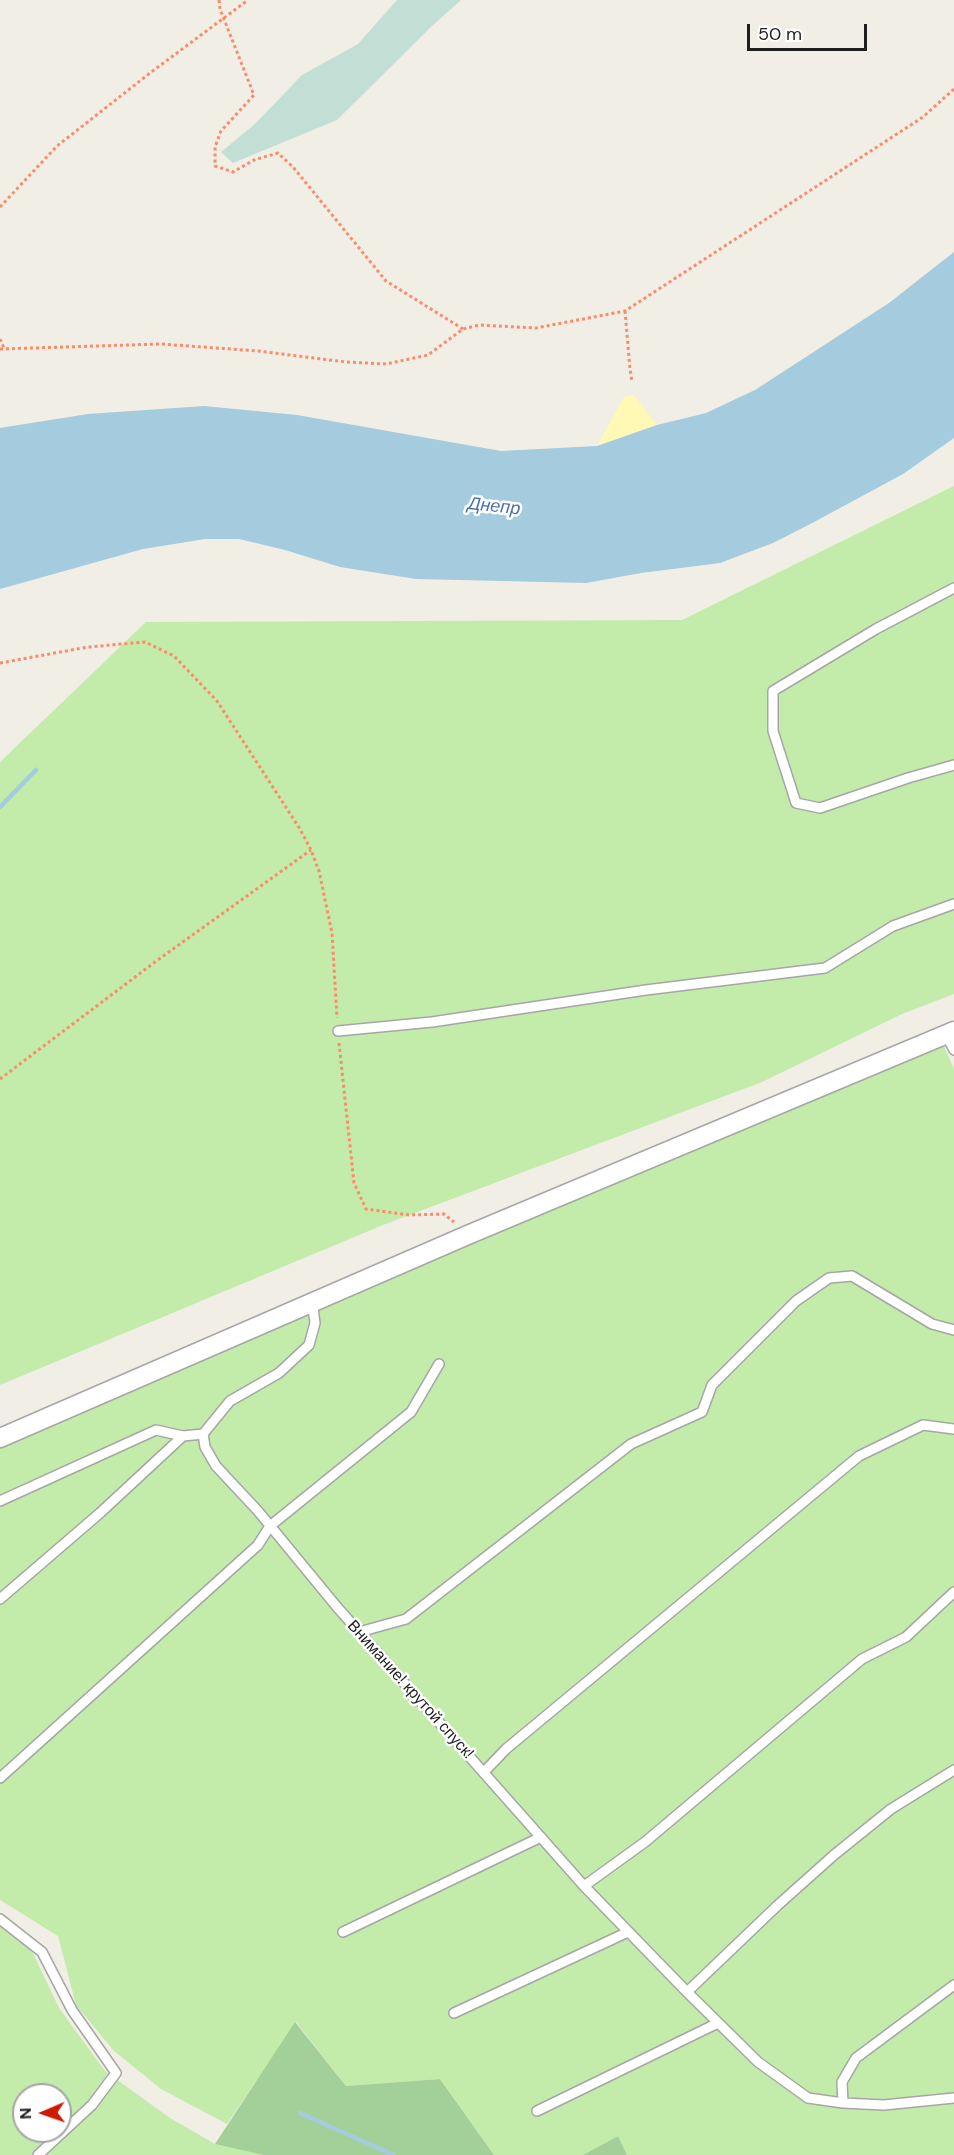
<!DOCTYPE html>
<meta charset="utf-8">
<style>
body{margin:0}
#map{position:relative;width:954px;height:2155px;overflow:hidden;background:#f0eee5;font-family:"DM Sans",sans-serif}
canvas{display:block}
.north{position:absolute;left:12px;top:2083px;width:60px;height:60px;box-sizing:border-box;background:#fff;border:2px solid #a5a5a5;border-radius:50%;rotate:268deg;font-size:16px;font-weight:700;line-height:24px;text-align:center;color:#1f1f1f}
.north::after{content:'';display:block;margin:auto;width:21px;height:27px;background:#cf1900;clip-path:polygon(50% 0,100% 100%,50% 72%,0 100%)}
.scale{position:absolute;left:747px;top:24px;width:120px;height:27px;box-sizing:border-box;border:3px solid #1f1f1f;border-top:0;padding-left:8px;font-size:18px;line-height:21px;white-space:nowrap;color:#1f1f1f;-webkit-text-stroke:4px #fff;paint-order:stroke}
</style>
<div id="map">
<canvas width="954" height="2155"></canvas>
<div class="north">N</div>
<div class="scale">50 m</div>
</div>
<script>
const g = document.querySelector('canvas').getContext('2d');
g.lineJoin = 'round';
function paint(path, color) {
  g.fillStyle = color;
  g.fill(path, 'evenodd');
}
function shape(rows) {
  const path = new Path2D();
  for (const r of rows) {
    path.moveTo(r[0], r[1]);
    for (let i = 2; i < r.length; i += 2) path.lineTo(r[i], r[i + 1]);
  }
  return path;
}
function strokePath(path, color, width, dash) {
  g.strokeStyle = color;
  g.lineWidth = width;
  g.lineCap = dash ? 'butt' : 'round';
  g.setLineDash(dash || []);
  g.stroke(path);
}
function drawText(font, color, halo, rows, align = 'center') {
  g.font = font + ' "DM Sans",sans-serif';
  g.lineWidth = 5;
  g.setLineDash([]);
  g.textBaseline = 'middle';
  g.strokeStyle = halo;
  g.fillStyle = color;
  for (const [text, x, y, turn = 0] of rows) {
    g.save();
    g.translate(x, y);
    g.rotate((+turn || 0) * Math.PI / 180);
    g.textAlign = isNaN(turn) ? turn : align;
    if (halo) g.strokeText(text, 0, 0);
    g.fillText(text, 0, 0);
    g.restore();
  }
}
const grass = shape([
 [954,486,954,994,902,1014,762,1082,383,1225,0,1385,0,762,146,622,682,620],
 [942,1042,954,1069,954,2155,627,2155,618,2136,583,2155,494,2155,440,2079,346,2086,296,2022,227,2124,161,2089,113,2050,76,2005,58,1936,0,1900,0,1440],
 [0,1925,31,1949,59,2008,105,2071,170,2118,215,2144,263,2155,0,2155],
 [24,2095,60,2095,60,2131,24,2131]
]);
const forest = shape([
 [295,2022,346,2086,440,2079,494,2155,263,2155,215,2144],
 [618,2136,627,2155,583,2155]
]);
const wetland = shape([
 [397,0,461,0,433,25,337,120,233,163,221,152,255,124,302,75,358,44]
]);
const sand = shape([
 [634,395,657,425,597,446,624,397]
]);
const water = shape([
 [954,252,954,438,903,474,814,522,773,543,720,563,641,573,586,583,416,579,340,567,285,550,239,539,205,539,143,549,0,589,0,428,88,414,204,406,297,415,501,451,597,446,657,425,706,413,755,390,889,303]
]);
const stream = shape([
 [0,807,36,770],
 [300,2113,394,2155]
]);
const path = shape([
 [219,0,220,9,254,95,221,131,215,147,215,166,233,172,254,160,278,153,293,167,386,281,463,329],
 [0,207,57,146,150,73,248,0],
 [625,311,630,369,632,382],
 [0,339,4,348],
 [0,349,161,344,258,351,346,362,386,364,428,355,463,329,479,325,536,328,625,311,923,117,954,89],
 [0,663,88,647,145,642,174,656,217,701,300,829,311,850,319,871,332,933,337,1018],
 [339,1043,354,1183,366,1209,409,1215,444,1214,454,1222],
 [0,1079,155,962,311,850]
]);
const service = shape([
 [954,588,876,629,773,691,773,731,796,803,820,808,908,778,954,765],
 [338,1031,432,1022,646,990,825,968,893,926,954,904],
 [946,1035,954,1050],
 [312,1301,315,1323,309,1345,279,1373,230,1401,203,1434,205,1447,216,1466,258,1511,337,1607,584,1886,687,1992,758,2062,808,2098,843,2103,884,2105,954,2098],
 [0,1501,156,1430,183,1436,203,1434],
 [0,1599,100,1513,183,1436],
 [359,1632,406,1619,631,1444,702,1412,712,1385,796,1301,829,1278,852,1276,932,1324,954,1330],
 [484,1772,506,1749,859,1456,923,1425,954,1429],
 [0,1778,258,1545,270,1526,411,1412,439,1364],
 [584,1886,645,1842,862,1659,906,1637,954,1592],
 [0,1919,42,1952,72,2010,116,2073,92,2105,38,2155],
 [343,1932,541,1837],
 [687,1992,778,1905,834,1855,891,1809,954,1770],
 [454,2013,628,1932],
 [843,2103,842,2082,856,2058,954,1985],
 [537,2111,718,2023]
]);
const minor = shape([
 [0,1438,470,1234,954,1031]
]);
const streetNames = [
 ["Внимание! крутой спуск!",410,1690,48]
];
const waterNames = [
 ["Днепр",494,507,6]
];
paint(grass, '#c3ebaa');
paint(forest, '#a3d099');
paint(wetland, '#c2dfd5');
paint(sand, '#fff9b5');
paint(water, '#a5cbdf');
strokePath(stream, '#a5cbdf', 4.5);
strokePath(service, '#a6a6a6', 12);
strokePath(minor, '#a6a6a6', 21);
strokePath(path, '#fd8b6a', 3, [3, 3]);
strokePath(service, '#fff', 9);
strokePath(minor, '#fff', 18);
drawText('16px', '#1f1f1f', '#fff', streetNames);
drawText('italic 18px', '#4971b2', '#fff', waterNames);
</script>
